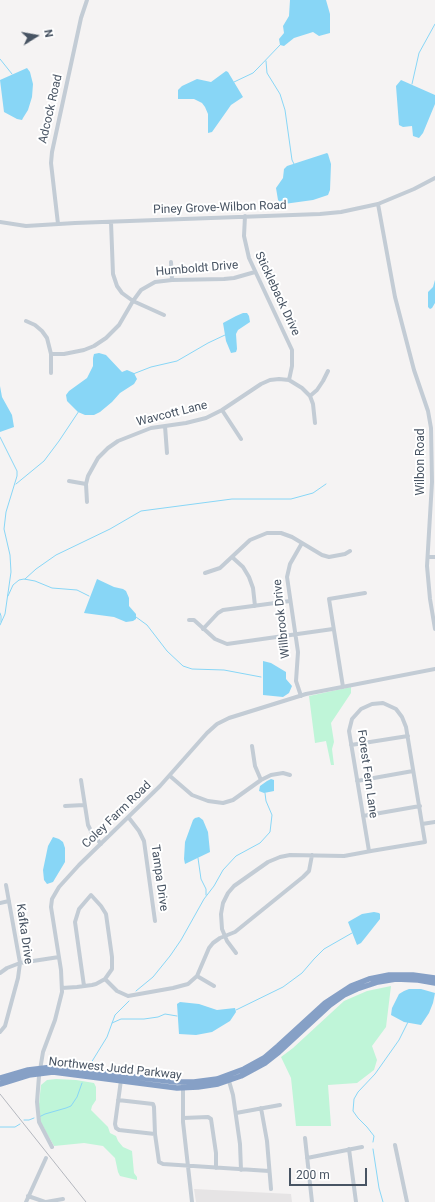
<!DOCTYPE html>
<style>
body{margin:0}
#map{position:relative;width:435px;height:1202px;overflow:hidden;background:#f5f3f3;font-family:Roboto,sans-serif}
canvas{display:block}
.north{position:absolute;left:16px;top:16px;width:40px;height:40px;-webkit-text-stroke:3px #fff;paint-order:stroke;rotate:79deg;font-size:11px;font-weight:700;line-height:16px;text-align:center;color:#485463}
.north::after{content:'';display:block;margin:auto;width:14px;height:18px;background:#485463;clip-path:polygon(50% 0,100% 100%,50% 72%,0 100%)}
.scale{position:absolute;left:289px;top:1168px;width:78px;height:18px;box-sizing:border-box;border:2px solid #485463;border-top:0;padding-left:5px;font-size:12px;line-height:14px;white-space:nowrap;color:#485463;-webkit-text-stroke:3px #fff;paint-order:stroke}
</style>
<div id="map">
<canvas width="435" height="1202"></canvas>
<div class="north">N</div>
<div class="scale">200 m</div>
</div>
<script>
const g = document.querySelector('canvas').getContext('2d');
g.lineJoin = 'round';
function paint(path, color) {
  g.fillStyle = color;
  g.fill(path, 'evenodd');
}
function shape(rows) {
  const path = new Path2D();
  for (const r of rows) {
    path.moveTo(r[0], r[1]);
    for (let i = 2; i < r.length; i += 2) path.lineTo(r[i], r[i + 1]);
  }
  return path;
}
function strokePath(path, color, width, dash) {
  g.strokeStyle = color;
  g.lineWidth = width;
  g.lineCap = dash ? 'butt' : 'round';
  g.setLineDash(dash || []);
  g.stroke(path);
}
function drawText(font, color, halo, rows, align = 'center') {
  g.font = font + ' Roboto,sans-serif';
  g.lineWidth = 4;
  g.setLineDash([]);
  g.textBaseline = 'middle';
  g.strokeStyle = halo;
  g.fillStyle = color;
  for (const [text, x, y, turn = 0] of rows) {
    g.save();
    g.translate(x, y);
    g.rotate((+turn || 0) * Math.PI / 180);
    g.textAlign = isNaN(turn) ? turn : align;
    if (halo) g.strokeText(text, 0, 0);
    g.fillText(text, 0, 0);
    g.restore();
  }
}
const education = shape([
 [194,1189,291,1194,292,1202,196,1202]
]);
const green = shape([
 [351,687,351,693,331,723,334,742,332,749,334,765,331,765,326,741,315,743,309,696],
 [391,986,386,1027,372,1046,377,1060,374,1070,357,1083,328,1085,331,1126,296,1126,291,1078,281,1057,293,1048,344,1001,367,991],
 [56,1079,76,1080,94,1083,96,1087,96,1100,92,1106,91,1110,108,1127,110,1133,116,1136,118,1141,123,1147,132,1151,134,1173,137,1177,137,1180,120,1176,118,1172,115,1158,103,1146,84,1143,54,1146,40,1121,38,1113,41,1085,47,1080]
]);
const water = shape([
 [290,0,326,0,330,14,330,33,319,36,313,32,294,38,284,46,280,45,279,39,284,33,283,26,289,16],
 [27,68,30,72,33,84,32,97,28,110,23,118,22,120,17,119,4,112,0,80],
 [226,71,228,72,243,97,231,105,212,132,208,133,208,114,205,107,202,103,194,99,178,99,178,90,182,86,197,79,211,82],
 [401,80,435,95,435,104,423,133,419,138,413,136,412,126,403,127,399,125,396,86],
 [327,153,328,154,331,164,330,190,328,195,313,200,284,204,281,203,278,200,276,188,283,178,284,169,287,166],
 [435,280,435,303,432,308,430,309,428,307,428,292,433,287],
 [243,313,247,313,249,316,250,322,238,330,236,334,237,349,236,352,231,353,226,341,223,323,236,316],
 [99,353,106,355,122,372,127,370,134,373,137,379,134,384,120,393,112,402,100,412,94,415,85,415,78,412,67,401,66,395,69,391,87,378,93,366,93,358,94,354],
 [0,386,2,397,12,415,14,427,0,432],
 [97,579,114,587,123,589,126,591,129,598,129,606,136,614,136,619,133,621,126,622,114,617,84,613],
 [263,661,271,663,286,672,286,679,292,686,289,693,283,697,263,695],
 [271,779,274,780,274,791,264,793,259,791,260,786,267,781],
 [199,817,203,820,208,832,210,852,185,864,184,859,185,842,193,820,195,818],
 [53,837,59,839,63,842,65,848,65,862,53,882,47,884,44,880,43,870,48,846],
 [374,912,379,913,380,914,380,919,361,943,357,945,348,922,362,914],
 [409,989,421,989,435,993,433,1003,429,1013,421,1025,404,1022,391,1015,392,1008,399,994,404,991],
 [180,1002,199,1004,217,1010,235,1008,236,1012,230,1021,212,1032,196,1035,179,1034,177,1004]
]);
const stream = shape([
 [0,59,12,74],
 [266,61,267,73,280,94,285,110,292,160,294,164],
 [234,82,253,73,258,68,281,44],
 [412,84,419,53,435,24],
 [133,374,151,367,177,361,208,343,225,335],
 [0,437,17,471,17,476,6,512,4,529,10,555,11,572,5,614,0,625],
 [16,484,44,461,59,441,79,411],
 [25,579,36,569,56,555,110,529,141,511,232,499,291,499,313,493,326,484],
 [8,596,13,585,19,580,24,579,35,581,52,588,77,590,89,596],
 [0,613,1,616,1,622],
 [136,617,147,625,167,651,183,666,192,669,224,670,261,677],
 [198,858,201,879,206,889,206,895],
 [136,991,153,977,170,956,181,940,204,899,214,886,223,870,236,856,260,843,270,832,272,815,266,801,265,793],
 [236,1010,283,987,302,973,314,959,324,949,352,933],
 [112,1023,121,1019,144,1019,158,1017,165,1014,177,1016],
 [91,1063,107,1037,115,1015,129,1001],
 [39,1117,45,1114,66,1108,71,1106,77,1097,82,1083],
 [24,1120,29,1120,34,1118],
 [0,1127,15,1127,20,1124],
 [373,1142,374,1136,367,1127,358,1118,353,1111,354,1099,358,1092,375,1074,399,1040,408,1022],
 [373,1149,379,1188,383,1202]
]);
const minor = shape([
 [378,204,395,297,414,370,428,411,431,428,432,482,427,566,430,599,435,629],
 [245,216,244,236,249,258,292,350,292,366,289,380],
 [0,222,26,226,75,223,320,214,341,212,378,204,414,189,435,178],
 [111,222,113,274,117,286,122,293,133,301,164,315],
 [58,224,51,163,52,152,81,18,87,0],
 [171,262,172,280],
 [26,321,35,325,42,331,47,338,51,354,51,373],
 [51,354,64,354,84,350,94,346,106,338,119,325,133,301,141,290,155,282,172,280,224,279,234,278,255,272],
 [310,396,317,390,323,381,328,371],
 [222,410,241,439],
 [165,426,167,453],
 [69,481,86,484],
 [87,502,86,484,88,476,98,458,108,448,118,441,151,428,186,423,206,418,222,410,261,384,270,380,279,379,289,380,302,388,310,396,313,404,315,423],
 [232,557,243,567,249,577,253,588,255,606],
 [428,557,435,557],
 [205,573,220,568,250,540,267,533,281,533,292,537,322,555,329,557,345,554,350,551],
 [189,620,194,620,215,639,227,644,333,629],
 [203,629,218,613,223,610,290,601],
 [343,687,329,599,365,593],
 [301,696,296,681,298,652,287,577,290,564,302,543],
 [351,745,408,736],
 [252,746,255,766,261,780],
 [170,776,192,795,208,801,223,803,233,800,261,780,271,775,283,773,290,775],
 [81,780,88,825,92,833,101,844],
 [357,781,413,771],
 [65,806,84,805],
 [363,816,420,806],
 [129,818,139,831,144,841,155,921],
 [422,824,435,822],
 [0,903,9,901],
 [236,953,227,941,222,929,221,914,223,903,228,893,234,886,268,862,280,857,290,855,344,856,355,854,371,851,425,842,406,727,402,717,396,709,383,703,372,704,361,709,352,719,349,731,369,851],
 [0,973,7,968,20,963,59,957],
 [197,976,214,986],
 [105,979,117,991,128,996,173,988,188,984,197,976,209,948,213,943,220,938,235,932,303,877,309,871,312,855],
 [62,988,77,987,92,985,96,984,105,979,112,969,112,957,106,914,101,906,91,895,79,909,75,922,84,986],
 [0,1032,5,1026,18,978,20,963,6,885],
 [121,1080,115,1124,116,1128,119,1130,155,1134],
 [229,1081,233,1095,240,1144,241,1170],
 [183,1085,183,1122,192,1202],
 [118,1100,153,1104,154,1107,155,1134,159,1162,163,1164,269,1171],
 [261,1108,267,1141,271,1189],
 [236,1113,280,1105],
 [183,1118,208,1117,211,1119,216,1153,216,1168],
 [305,1138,312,1202],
 [395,1145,407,1202],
 [52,1147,39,1122,37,1102,39,1076,43,1052,55,1020,62,992,61,970,51,907,52,899,59,887,79,865,160,786,207,733,217,724,229,718,306,694,435,669],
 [349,1149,356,1202],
 [307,1158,362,1147],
 [28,1196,45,1202],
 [26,1202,46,1158],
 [46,1202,63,1199]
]);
const highway = shape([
 [0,1078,28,1070,53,1067,176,1082,194,1082,217,1079,244,1069,264,1058,278,1046,325,1003,351,986,369,979,389,975,413,975,435,978],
 [0,1084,29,1075,53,1072,177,1088,198,1087,218,1084,241,1076,265,1063,279,1052,330,1005,344,995,357,989,378,982,396,979,418,980,435,983]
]);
const rail = shape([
 [0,1094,86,1202]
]);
const streetNames = [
 ["Adcock Road",51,109,-77],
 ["Piney Grove-Wilbon Road",220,208,-2],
 ["Humboldt Drive",197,269,-5],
 ["Stickleback Drive",277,294,65],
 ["Wavcott Lane",172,414,-14],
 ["Wilbon Road",421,462,-90],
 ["Willbrook Drive",282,619,-96],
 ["Forest Fern Lane",367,774,82],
 ["Coley Farm Road",117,815,-44],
 ["Tampa Drive",159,878,82],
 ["Kafka Drive",24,934,82],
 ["Northwest Judd Parkway",115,1069,6]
];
paint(education, '#e6e4e5');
paint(green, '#bff5d8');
paint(water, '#88d6f6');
strokePath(stream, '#88d6f6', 1);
strokePath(minor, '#c3ccd5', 4);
strokePath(highway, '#86a0c6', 5.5);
strokePath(rail, '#b4b7be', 1);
drawText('12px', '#485463', '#fff', streetNames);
</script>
